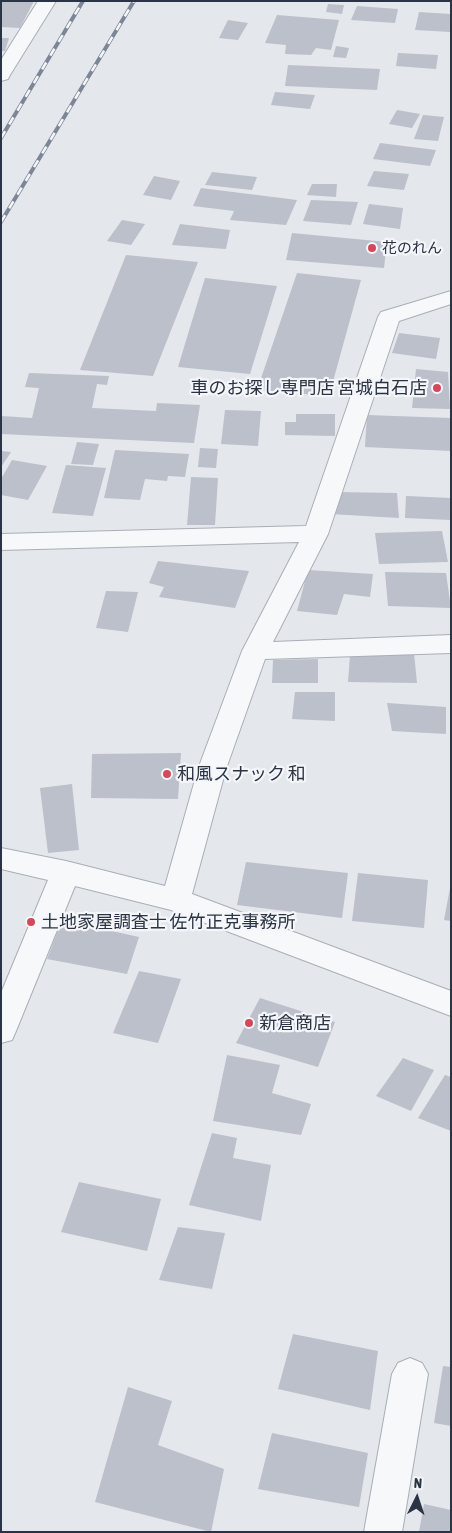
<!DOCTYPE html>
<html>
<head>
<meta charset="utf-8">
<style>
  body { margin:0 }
  #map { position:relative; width:452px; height:1533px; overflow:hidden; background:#e4e7ec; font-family:"Asap Condensed",sans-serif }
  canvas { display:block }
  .frame { position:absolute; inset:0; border:2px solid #2b3445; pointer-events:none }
  .north { position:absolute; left:392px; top:1473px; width:50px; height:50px; -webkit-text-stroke:4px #f4f6f9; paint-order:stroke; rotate:4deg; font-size:14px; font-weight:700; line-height:20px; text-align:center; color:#2b3445 }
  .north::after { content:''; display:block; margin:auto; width:18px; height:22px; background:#2b3445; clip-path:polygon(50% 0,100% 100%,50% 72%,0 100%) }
</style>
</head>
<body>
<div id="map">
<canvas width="452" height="1533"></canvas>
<div class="frame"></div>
<div class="north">N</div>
</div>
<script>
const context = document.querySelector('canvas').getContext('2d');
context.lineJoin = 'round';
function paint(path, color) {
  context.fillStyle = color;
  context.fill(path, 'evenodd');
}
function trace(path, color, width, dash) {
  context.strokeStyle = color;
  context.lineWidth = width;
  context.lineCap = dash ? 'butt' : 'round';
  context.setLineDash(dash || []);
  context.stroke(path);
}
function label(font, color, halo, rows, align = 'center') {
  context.font = font + ' "Asap Condensed","Noto Sans JP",sans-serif';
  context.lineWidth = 4.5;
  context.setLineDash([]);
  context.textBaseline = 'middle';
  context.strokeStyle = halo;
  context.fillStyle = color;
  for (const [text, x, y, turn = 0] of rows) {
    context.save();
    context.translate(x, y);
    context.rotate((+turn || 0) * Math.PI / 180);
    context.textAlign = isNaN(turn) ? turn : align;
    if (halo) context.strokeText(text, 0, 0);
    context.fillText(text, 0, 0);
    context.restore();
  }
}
paint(new Path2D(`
  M 1,1 L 34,1 L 20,28 L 1,27 Z
  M 328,4 L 344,5 L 342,14 L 326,12 Z
  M 357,6 L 398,9 L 395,23 L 351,20 Z
  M 419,12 L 451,14 L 451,32 L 415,30 Z
  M 277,15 L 339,20 L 331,50 L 316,48 L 311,55 L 285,54 L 286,45 L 265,43 Z
  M 228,20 L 248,23 L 238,40 L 219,38 Z
  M 1,38 L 9,38 L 5,51 L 1,51 Z
  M 336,46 L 349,48 L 346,58 L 333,57 Z
  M 398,53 L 438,55 L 436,69 L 396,66 Z
  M 288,65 L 380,69 L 377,90 L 285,86 Z
  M 275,92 L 315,95 L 310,109 L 271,105 Z
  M 397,110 L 420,114 L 412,128 L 389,124 Z
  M 423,115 L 444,117 L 438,141 L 414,139 Z
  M 380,143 L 436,150 L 430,166 L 373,159 Z
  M 374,171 L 409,174 L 404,190 L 367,186 Z
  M 212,172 L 257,177 L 252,190 L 205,185 Z
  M 154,176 L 180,181 L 171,200 L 143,195 Z
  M 312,184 L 337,184 L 336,197 L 307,195 Z
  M 201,188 L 297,200 L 286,225 L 230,220 L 234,211 L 193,206 Z
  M 311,200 L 358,202 L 351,225 L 303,221 Z
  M 369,204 L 403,208 L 400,229 L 363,224 Z
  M 122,220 L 145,224 L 131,245 L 107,241 Z
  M 180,224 L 230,230 L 226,249 L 172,245 Z
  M 292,233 L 387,242 L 384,268 L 286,260 Z
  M 126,255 L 198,262 L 153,376 L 80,370 Z
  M 297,273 L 361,280 L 329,396 L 257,390 Z
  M 205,278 L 277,286 L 250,374 L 178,367 Z
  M 399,333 L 440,338 L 436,359 L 392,353 Z
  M 416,369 L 448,372 L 450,409 L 412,408 Z
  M 29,373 L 109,376 L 107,385 L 97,384 L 92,408 L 156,411 L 157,403 L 200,405 L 194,443 L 1,434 L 2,416 L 32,418 L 39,388 L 25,387 Z
  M 225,410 L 261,411 L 258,446 L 221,444 Z
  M 296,414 L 335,414 L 335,436 L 285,435 L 285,422 L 296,422 Z
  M 367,415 L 451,418 L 451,451 L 365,447 Z
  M 77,442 L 99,444 L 93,465 L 71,464 Z
  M 200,448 L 218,449 L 216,468 L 198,467 Z
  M 115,450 L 189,454 L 185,477 L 168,476 L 167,481 L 145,479 L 140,500 L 104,498 Z
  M 1,451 L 11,452 L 1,467 Z
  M 12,460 L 47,466 L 28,500 L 1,495 L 1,479 Z
  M 66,465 L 106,468 L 93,516 L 52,513 Z
  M 191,477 L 218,478 L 215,525 L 187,525 Z
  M 335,492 L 397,493 L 399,518 L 330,514 Z
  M 406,496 L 451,498 L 451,520 L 405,518 Z
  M 442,531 L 448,562 L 379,564 L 375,533 Z
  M 158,561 L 249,571 L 235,608 L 159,597 L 164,587 L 149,583 Z
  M 308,570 L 373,574 L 370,597 L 344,594 L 337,615 L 297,611 Z
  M 385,572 L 446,573 L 451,608 L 388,606 Z
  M 106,591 L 138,592 L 128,632 L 96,628 Z
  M 414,653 L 417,683 L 348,682 L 350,655 Z
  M 318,659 L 318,683 L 272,683 L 273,660 Z
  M 295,692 L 335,692 L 335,721 L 292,719 Z
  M 387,703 L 446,707 L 446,734 L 392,731 Z
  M 181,753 L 178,799 L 91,798 L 92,754 Z
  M 72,784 L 79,850 L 48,853 L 40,788 Z
  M 246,862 L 348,873 L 342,918 L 237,905 Z
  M 358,873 L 428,880 L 424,928 L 352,921 Z
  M 450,888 L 451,888 L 451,921 L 444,920 Z
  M 62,920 L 139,937 L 127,974 L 47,959 Z
  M 139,971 L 181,979 L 158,1043 L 113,1033 Z
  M 260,998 L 335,1022 L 318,1067 L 236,1043 Z
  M 227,1055 L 280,1065 L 272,1093 L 311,1104 L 301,1135 L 213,1121 Z
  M 403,1058 L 434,1070 L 411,1111 L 376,1096 Z
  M 445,1075 L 451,1077 L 451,1131 L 418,1118 Z
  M 212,1133 L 237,1138 L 233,1158 L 271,1165 L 261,1221 L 189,1205 Z
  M 79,1182 L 161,1199 L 147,1251 L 61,1232 Z
  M 178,1227 L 225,1233 L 212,1289 L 159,1280 Z
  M 293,1334 L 378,1351 L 370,1410 L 278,1389 Z
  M 443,1366 L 451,1367 L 451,1426 L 434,1423 Z
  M 128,1387 L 172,1401 L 158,1445 L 224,1469 L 211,1532 L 95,1502 Z
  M 272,1433 L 368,1453 L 359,1507 L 258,1489 Z
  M 424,1504 L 451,1510 L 451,1532 L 419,1532 Z`), '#bbc0ca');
const minor = new Path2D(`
  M 38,1 L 56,1 L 10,75 L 8,79 L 1,81 L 1,60 Z
  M 451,291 L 451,304 L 399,321 L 328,534 L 273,642 L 451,635 L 451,653 L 265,659 L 226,769 L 192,894 L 451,991 L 451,1016 L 171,910 L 75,886 L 16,1031 L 12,1040 L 1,1043 L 1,993 L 48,880 L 1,869 L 1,848 L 66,861 L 165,886 L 198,769 L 242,651 L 299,542 L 1,550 L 1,534 L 306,526 L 378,317 L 381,312 Z
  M 410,1358 L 422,1363 L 428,1374 L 402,1532 L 364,1532 L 392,1374 L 398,1363 Z`);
trace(minor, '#a9aeb7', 2);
paint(minor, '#f7f8fa');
const rail = new Path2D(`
  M 1,138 L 83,1
  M 1,222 L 134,1`);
trace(rail, '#7d8696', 4);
trace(rail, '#f4f6f9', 2.5, [8]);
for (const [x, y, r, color] of [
  [372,248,5,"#d1495b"],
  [437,388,5,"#d1495b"],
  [167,774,5,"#d1495b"],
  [31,922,5,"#d1495b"],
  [249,1023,5,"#d1495b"]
]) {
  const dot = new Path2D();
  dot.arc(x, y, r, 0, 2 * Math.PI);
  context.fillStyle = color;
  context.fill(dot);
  trace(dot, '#f4f6f9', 2);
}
label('15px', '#2b3445', '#f4f6f9', [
  ["花のれん",382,248]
], 'left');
label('18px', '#2b3445', '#f4f6f9', [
  ["車のお探し専門店 宮城白石店",427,388,"right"],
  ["和風スナック 和",177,774],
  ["土地家屋調査士 佐竹正克事務所",41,922],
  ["新倉商店",259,1023]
], 'left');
</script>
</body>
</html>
